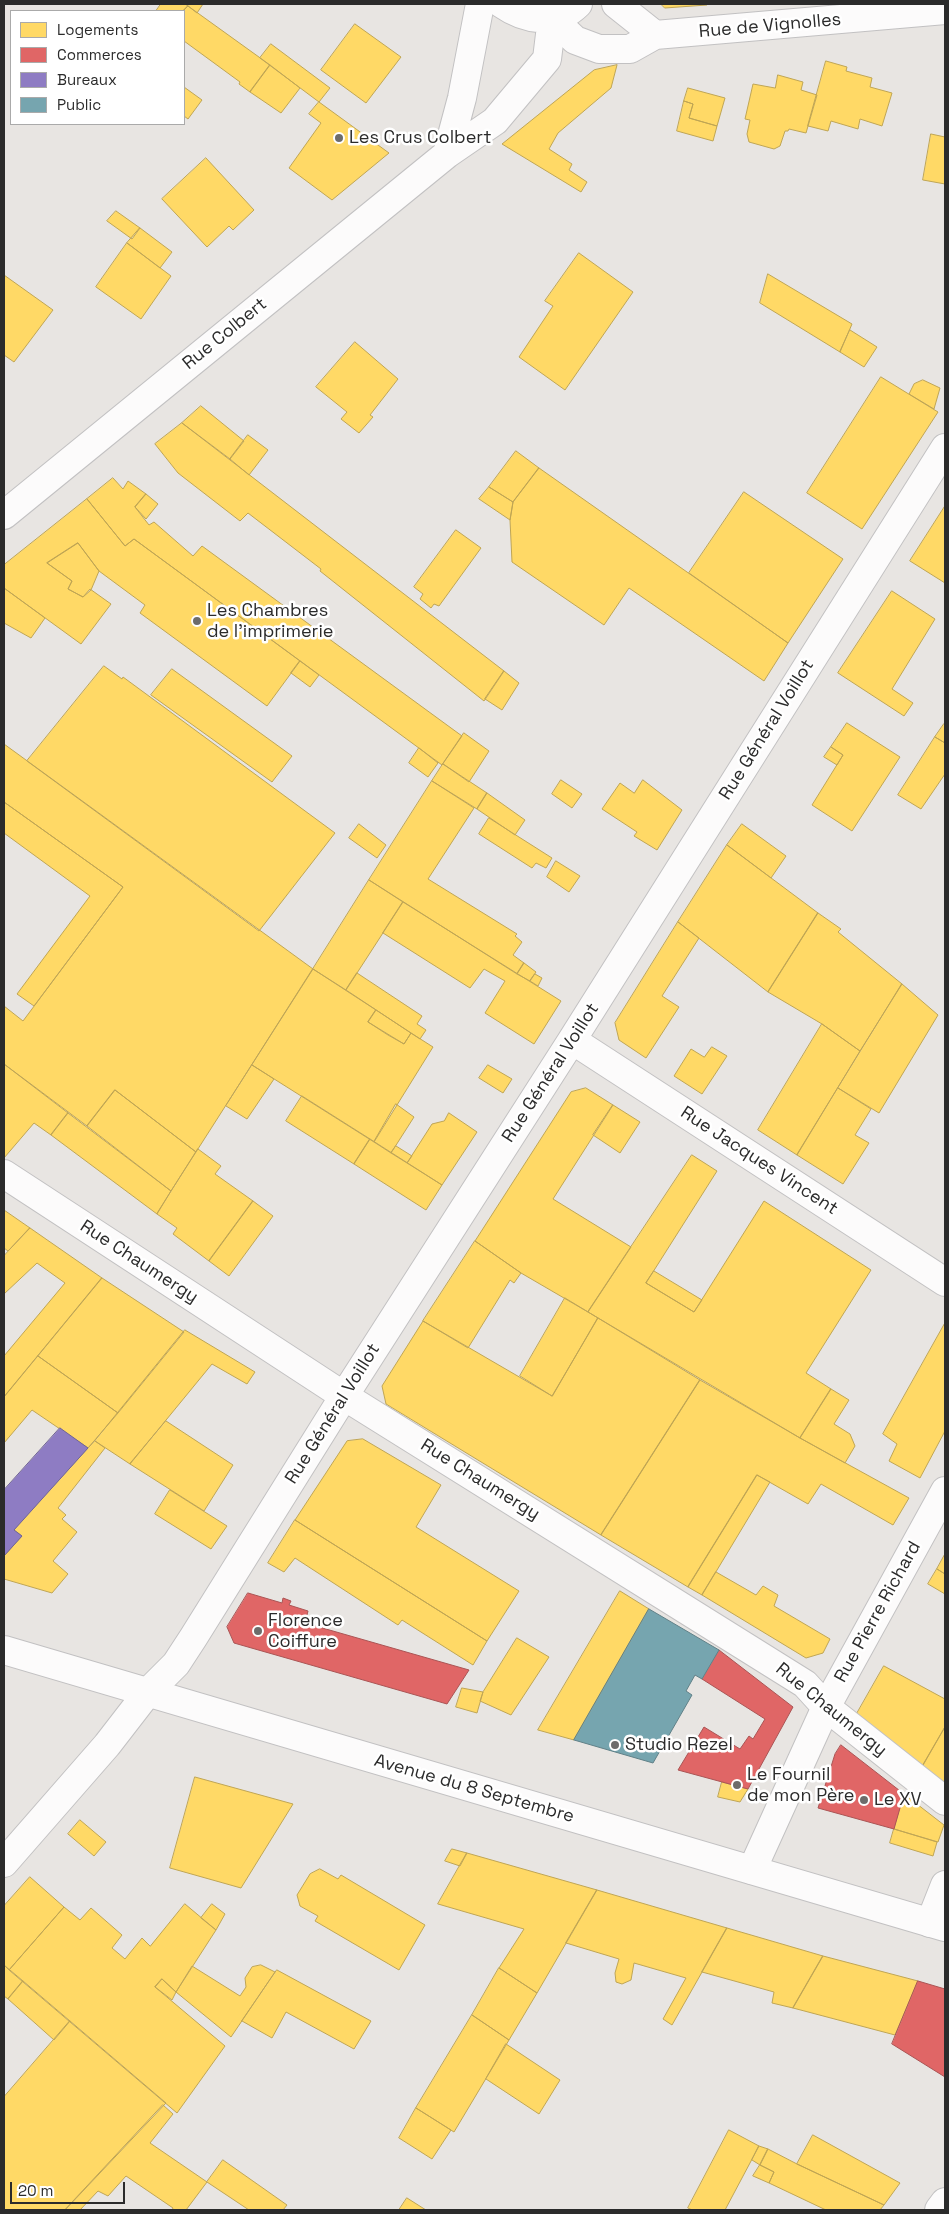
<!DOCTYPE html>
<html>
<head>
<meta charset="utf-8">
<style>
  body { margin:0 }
  #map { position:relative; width:949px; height:2214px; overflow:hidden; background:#e8e5e2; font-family:"Space Grotesk",sans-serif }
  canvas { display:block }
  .frame { position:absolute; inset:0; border:5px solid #2b2b2b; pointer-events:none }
  .legend { position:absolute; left:10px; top:10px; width:175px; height:115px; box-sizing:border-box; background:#fff; border:1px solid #aaa; margin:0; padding:6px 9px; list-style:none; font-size:15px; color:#2b2b2b }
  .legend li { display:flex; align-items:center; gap:10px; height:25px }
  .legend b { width:25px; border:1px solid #aaa }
  .scale { position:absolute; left:10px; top:2182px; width:115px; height:22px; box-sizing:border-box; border:2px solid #2b2b2b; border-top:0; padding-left:6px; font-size:15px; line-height:18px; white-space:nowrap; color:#2b2b2b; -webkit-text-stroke:4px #fff; paint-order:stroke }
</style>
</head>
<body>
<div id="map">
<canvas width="949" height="2214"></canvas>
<div class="frame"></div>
<ul class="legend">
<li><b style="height:14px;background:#ffd966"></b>Logements</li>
<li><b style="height:14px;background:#e06666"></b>Commerces</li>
<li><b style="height:14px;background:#8e7cc3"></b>Bureaux</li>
<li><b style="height:14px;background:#76a5af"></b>Public</li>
</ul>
<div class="scale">20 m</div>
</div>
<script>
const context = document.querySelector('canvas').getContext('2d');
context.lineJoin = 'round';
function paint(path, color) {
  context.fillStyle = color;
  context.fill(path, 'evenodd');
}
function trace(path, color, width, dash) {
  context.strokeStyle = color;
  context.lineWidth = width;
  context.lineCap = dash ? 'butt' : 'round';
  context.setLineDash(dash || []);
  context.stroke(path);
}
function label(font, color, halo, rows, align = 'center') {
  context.font = font + ' "Space Grotesk",sans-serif';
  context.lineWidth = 5;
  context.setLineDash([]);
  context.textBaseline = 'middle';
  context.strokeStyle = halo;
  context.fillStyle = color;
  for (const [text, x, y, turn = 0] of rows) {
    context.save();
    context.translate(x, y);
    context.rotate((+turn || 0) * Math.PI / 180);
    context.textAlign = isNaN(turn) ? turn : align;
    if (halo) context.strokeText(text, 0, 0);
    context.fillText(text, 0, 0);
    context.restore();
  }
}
const homes = new Path2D(`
  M 161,4 L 185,4 L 188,6 L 183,11 L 156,11 Z
  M 189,4 L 203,4 L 197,13 L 188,6 Z
  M 661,4 L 706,4 L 707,5 L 665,8 Z
  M 188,6 L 270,65 L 250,92 L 239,84 L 240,82 L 184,41 L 183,11 Z
  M 355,24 L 401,57 L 366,103 L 321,70 Z
  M 271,44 L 330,88 L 319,102 L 260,58 Z
  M 826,61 L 847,67 L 846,71 L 872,78 L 870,87 L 892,93 L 882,126 L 860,119 L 858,129 L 831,121 L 828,131 L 808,126 Z
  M 270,65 L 300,88 L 281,113 L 250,92 Z
  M 617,65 L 611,88 L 558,133 L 549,149 L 572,164 L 569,170 L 587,182 L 581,192 L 502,144 L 594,70 Z
  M 778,75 L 803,82 L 801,90 L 817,95 L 806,133 L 789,129 L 788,131 L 785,131 L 780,146 L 774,149 L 749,142 L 747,134 L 750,120 L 745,119 L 753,84 L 775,88 Z
  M 184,87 L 202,100 L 188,119 L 184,116 Z
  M 688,88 L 725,98 L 717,126 L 689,118 L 693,104 L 684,101 Z
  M 684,101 L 693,104 L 689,118 L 717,126 L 713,141 L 677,131 Z
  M 319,102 L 389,153 L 332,200 L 289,168 L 321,123 L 309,114 Z
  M 931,134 L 945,137 L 945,184 L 923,180 Z
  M 206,158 L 254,210 L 233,230 L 229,226 L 207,247 L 162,199 Z
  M 116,211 L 140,228 L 132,239 L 107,221 Z
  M 140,228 L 172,252 L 160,268 L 127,243 Z
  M 127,243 L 171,276 L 141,319 L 96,287 Z
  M 579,253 L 633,292 L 565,390 L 519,357 L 553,306 L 545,301 Z
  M 768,274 L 852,324 L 840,352 L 760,303 Z
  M 4,275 L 53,310 L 14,362 L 4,355 Z
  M 850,330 L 877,347 L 864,367 L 840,352 Z
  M 355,342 L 398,379 L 370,415 L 373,417 L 359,433 L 341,419 L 347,412 L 316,387 Z
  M 881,377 L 938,412 L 862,529 L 807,493 Z
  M 923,380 L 940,388 L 934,409 L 909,394 L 914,384 Z
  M 201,406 L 244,441 L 230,459 L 182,423 Z
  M 182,423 L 504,671 L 484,701 L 320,571 L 321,569 L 248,513 L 240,521 L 178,473 L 155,444 Z
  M 248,435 L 268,450 L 249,475 L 230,459 Z
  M 516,451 L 539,468 L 513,502 L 489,487 Z
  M 539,468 L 788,643 L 764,681 L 629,588 L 604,625 L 512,562 L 510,520 L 513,502 Z
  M 113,478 L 123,489 L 128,481 L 146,494 L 135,507 L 149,525 L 154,522 L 193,556 L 202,546 L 462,736 L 442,765 L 134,539 L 125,546 L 87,499 Z
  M 489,487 L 513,502 L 510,520 L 479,499 Z
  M 744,492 L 843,559 L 788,643 L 689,573 Z
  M 146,494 L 158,504 L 146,519 L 135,507 Z
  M 87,499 L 125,546 L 134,539 L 300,661 L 267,706 L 140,613 L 145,605 L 99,571 L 78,543 L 47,563 L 72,581 L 68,589 L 83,597 L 90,589 L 111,604 L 81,644 L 4,588 L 4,565 Z
  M 945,506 L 945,583 L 910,561 Z
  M 456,530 L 481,548 L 439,606 L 434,604 L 431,608 L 420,599 L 423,594 L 414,587 Z
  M 78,543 L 99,571 L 91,590 L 83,597 L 68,589 L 72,581 L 47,563 Z
  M 4,588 L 45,618 L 31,638 L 4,623 Z
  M 892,591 L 935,619 L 892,689 L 913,703 L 904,716 L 838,673 Z
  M 300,661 L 319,675 L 310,687 L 291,673 Z
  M 104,666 L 122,679 L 123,677 L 335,833 L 259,931 L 27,761 Z
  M 172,669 L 292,756 L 272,782 L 151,695 Z
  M 504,671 L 519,683 L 502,710 L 485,699 Z
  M 847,723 L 900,757 L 852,831 L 812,805 L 843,755 L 831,747 Z
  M 944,724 L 945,725 L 945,743 L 935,737 Z
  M 464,733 L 489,751 L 469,782 L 443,764 Z
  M 935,737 L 945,743 L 945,774 L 921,809 L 898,795 Z
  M 4,744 L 313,969 L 196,1152 L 115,1090 L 87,1126 L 4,1064 L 4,1006 L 23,1021 L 123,887 L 4,802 Z
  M 831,747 L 843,755 L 837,765 L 824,757 Z
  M 419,748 L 438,763 L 428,777 L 409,763 Z
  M 443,764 L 487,793 L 477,809 L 432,781 Z
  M 561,780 L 582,794 L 572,808 L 552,794 Z
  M 643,780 L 682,810 L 657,850 L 634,836 L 637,832 L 602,809 L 620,783 L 634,793 Z
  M 432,781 L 474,808 L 428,879 L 517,934 L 515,936 L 522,942 L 513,955 L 524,963 L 517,974 L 369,880 Z
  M 487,793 L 525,820 L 515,835 L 477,809 Z
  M 4,802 L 123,887 L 34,1006 L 17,994 L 90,896 L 4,833 Z
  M 489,818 L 552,858 L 546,868 L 536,863 L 532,868 L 479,834 Z
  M 359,824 L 386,845 L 377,858 L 349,838 Z
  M 742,824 L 786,856 L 771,878 L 727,845 Z
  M 727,845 L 818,913 L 768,992 L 678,922 Z
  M 556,861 L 580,876 L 569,892 L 547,877 Z
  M 369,880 L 403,902 L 346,990 L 313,969 Z
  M 403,902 L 561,1001 L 534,1044 L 485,1013 L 505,981 L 484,969 L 470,988 L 383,933 Z
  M 818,913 L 841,929 L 838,932 L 902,984 L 860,1051 L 822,1024 L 768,992 Z
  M 678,922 L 699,938 L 662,996 L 679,1007 L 646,1058 L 619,1040 L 615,1023 Z
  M 524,963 L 536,972 L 530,981 L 517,974 Z
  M 313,969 L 376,1010 L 368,1022 L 388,1035 L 404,1044 L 411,1033 L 433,1047 L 374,1142 L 252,1065 Z
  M 357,973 L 422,1016 L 417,1024 L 426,1030 L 420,1039 L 346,990 Z
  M 535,974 L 542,978 L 538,986 L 530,981 Z
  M 902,984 L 938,1015 L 879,1113 L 838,1088 Z
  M 376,1010 L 411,1033 L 404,1044 L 368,1022 Z
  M 822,1024 L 860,1051 L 797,1155 L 758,1130 Z
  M 712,1047 L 727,1056 L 702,1094 L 674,1076 L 691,1049 L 704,1057 Z
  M 4,1064 L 68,1113 L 51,1135 L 34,1123 L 4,1158 Z
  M 252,1065 L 274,1079 L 247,1119 L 226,1106 Z
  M 488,1065 L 512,1079 L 503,1093 L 479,1078 Z
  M 586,1088 L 613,1105 L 553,1199 L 631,1247 L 588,1312 L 521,1273 L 475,1241 L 571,1092 Z
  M 838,1088 L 871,1109 L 855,1135 L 869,1143 L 843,1184 L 797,1155 Z
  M 115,1090 L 196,1152 L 171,1191 L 87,1126 Z
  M 302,1096 L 370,1139 L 354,1164 L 286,1121 Z
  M 396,1104 L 414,1117 L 391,1153 L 374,1142 Z
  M 613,1105 L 640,1122 L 620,1153 L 593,1135 Z
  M 68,1113 L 171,1191 L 157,1214 L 51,1135 Z
  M 449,1113 L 477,1132 L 442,1185 L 407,1163 L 432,1124 L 444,1121 Z
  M 370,1139 L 442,1185 L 426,1210 L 354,1164 Z
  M 396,1146 L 412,1156 L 407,1163 L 391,1153 Z
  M 198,1149 L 221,1166 L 215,1174 L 253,1201 L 209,1261 L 173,1234 L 177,1228 L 157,1214 Z
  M 692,1155 L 717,1171 L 646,1283 L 694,1312 L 764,1201 L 871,1270 L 806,1373 L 831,1389 L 800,1438 L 588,1312 Z
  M 253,1201 L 273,1216 L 229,1276 L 209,1261 Z
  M 4,1210 L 30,1228 L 8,1251 L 4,1248 Z
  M 30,1228 L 102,1278 L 4,1397 L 4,1356 L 65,1283 L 37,1263 L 4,1294 L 4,1256 Z
  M 475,1241 L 521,1273 L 514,1283 L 510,1280 L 468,1348 L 423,1321 Z
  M 654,1271 L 702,1300 L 694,1312 L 646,1283 Z
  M 102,1278 L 184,1332 L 118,1413 L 38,1356 Z
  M 565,1298 L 598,1318 L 552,1396 L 520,1376 Z
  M 598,1318 L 700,1380 L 601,1535 L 386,1404 L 382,1386 L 423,1321 L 552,1396 Z
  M 945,1323 L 945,1431 L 920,1478 L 889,1461 L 897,1444 L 883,1434 Z
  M 185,1330 L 255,1372 L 247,1384 L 212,1364 L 130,1464 L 95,1441 Z
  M 38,1356 L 118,1413 L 88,1448 L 32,1410 L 4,1443 L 4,1397 Z
  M 700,1380 L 800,1438 L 909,1498 L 893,1525 L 821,1484 L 808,1504 L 757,1475 L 688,1587 L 601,1535 Z
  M 831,1389 L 849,1400 L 834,1424 L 850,1434 L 855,1446 L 845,1463 L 800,1438 Z
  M 166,1421 L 233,1465 L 204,1511 L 130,1464 Z
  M 363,1439 L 441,1485 L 416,1527 L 519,1591 L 487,1641 L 295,1520 L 347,1441 Z
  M 95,1441 L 105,1448 L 58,1508 L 66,1515 L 62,1519 L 77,1532 L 53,1561 L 68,1574 L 52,1593 L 4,1579 L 4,1556 L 22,1536 L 14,1530 Z
  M 757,1475 L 770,1482 L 702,1595 L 688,1587 Z
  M 170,1490 L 227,1526 L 211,1549 L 155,1514 Z
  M 295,1520 L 487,1641 L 473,1665 L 402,1620 L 398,1625 L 295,1558 L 284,1572 L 268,1563 Z
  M 945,1554 L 945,1574 L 937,1569 Z
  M 937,1569 L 945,1574 L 945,1594 L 928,1584 Z
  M 716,1572 L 756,1595 L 763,1586 L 778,1595 L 774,1606 L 830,1639 L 823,1653 L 806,1658 L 702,1595 Z
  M 620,1591 L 649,1609 L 574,1740 L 538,1730 Z
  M 517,1638 L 549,1657 L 511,1715 L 480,1701 L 483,1692 Z
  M 884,1666 L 945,1699 L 945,1727 L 922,1767 L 855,1717 Z
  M 462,1688 L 483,1692 L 477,1713 L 456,1707 Z
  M 945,1727 L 945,1784 L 922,1767 Z
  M 195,1777 L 293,1804 L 241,1888 L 170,1868 Z
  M 722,1782 L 748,1789 L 740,1802 L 718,1797 Z
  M 904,1794 L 944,1825 L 938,1842 L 894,1829 Z
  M 80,1820 L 106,1842 L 94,1856 L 68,1834 Z
  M 894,1829 L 937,1842 L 933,1856 L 890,1843 Z
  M 452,1849 L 467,1853 L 460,1866 L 445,1861 Z
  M 467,1853 L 597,1890 L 537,1993 L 499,1968 L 524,1929 L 438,1904 Z
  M 320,1869 L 338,1879 L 341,1875 L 425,1925 L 399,1970 L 315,1921 L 318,1916 L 300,1906 L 297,1895 L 310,1874 Z
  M 30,1877 L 64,1907 L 9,1970 L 4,1965 L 4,1906 Z
  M 597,1890 L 727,1928 L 672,2025 L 663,2019 L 686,1978 L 634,1963 L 631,1980 L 622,1984 L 616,1982 L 615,1973 L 619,1959 L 566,1943 Z
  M 185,1904 L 216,1930 L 176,1992 L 162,1979 L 155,1987 L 225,2046 L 177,2113 L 9,1970 L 64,1907 L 80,1920 L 91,1908 L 122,1935 L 112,1948 L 125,1959 L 142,1938 L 150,1946 Z
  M 212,1904 L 225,1914 L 216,1930 L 201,1918 Z
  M 727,1928 L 823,1956 L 793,2008 L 772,2003 L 774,1992 L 702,1972 Z
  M 823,1956 L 918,1981 L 895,2035 L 793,2008 Z
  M 4,1965 L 23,1981 L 8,1999 L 4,1996 Z
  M 261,1965 L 275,1972 L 231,2037 L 176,1992 L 192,1966 L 240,1996 L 246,1987 L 245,1978 L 252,1967 Z
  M 499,1968 L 537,1993 L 509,2040 L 472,2015 Z
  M 277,1970 L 371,2021 L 354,2049 L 286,2012 L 272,2038 L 242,2021 Z
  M 162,1979 L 176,1992 L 172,2000 L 155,1987 Z
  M 23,1981 L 70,2021 L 54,2040 L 8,1999 Z
  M 472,2015 L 509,2040 L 454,2132 L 416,2108 Z
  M 70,2021 L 166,2103 L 65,2210 L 4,2210 L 4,2097 Z
  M 506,2044 L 560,2080 L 539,2114 L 486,2079 Z
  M 163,2105 L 173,2114 L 150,2143 L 207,2182 L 186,2210 L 172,2210 L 173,2208 L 126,2176 L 108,2196 L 98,2191 L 80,2210 L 65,2210 Z
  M 416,2108 L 451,2130 L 432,2159 L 399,2138 Z
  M 729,2130 L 759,2146 L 725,2210 L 692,2210 L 688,2208 Z
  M 813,2135 L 900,2183 L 884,2205 L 797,2164 Z
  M 759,2146 L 768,2149 L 760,2165 L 752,2160 Z
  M 768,2149 L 797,2164 L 884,2205 L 880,2210 L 826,2210 L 769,2183 L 774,2172 L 760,2165 Z
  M 223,2160 L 287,2205 L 283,2210 L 249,2210 L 207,2182 Z
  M 760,2165 L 774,2172 L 769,2183 L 753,2176 Z
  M 407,2198 L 426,2210 L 399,2210 Z`);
paint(homes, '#ffd966');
trace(homes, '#bfa554', 1);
const shops = new Path2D(`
  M 248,1593 L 282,1603 L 283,1598 L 291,1601 L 289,1605 L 308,1611 L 305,1623 L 469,1670 L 447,1704 L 234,1643 L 227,1627 Z
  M 719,1650 L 793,1707 L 748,1789 L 678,1770 L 704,1727 L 740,1749 L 749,1736 L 753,1739 L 765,1719 L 702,1679 Z
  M 841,1745 L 904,1794 L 894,1829 L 818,1808 L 835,1754 Z
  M 918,1981 L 945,1989 L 945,2077 L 892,2044 Z`);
paint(shops, '#e06666');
trace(shops, '#aa5454', 1);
const offices = new Path2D(`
  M 60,1428 L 88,1448 L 14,1530 L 22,1536 L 4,1556 L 4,1490 Z`);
paint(offices, '#8e7cc3');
trace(offices, '#706495', 1);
const public = new Path2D(`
  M 649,1609 L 719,1650 L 702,1679 L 695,1675 L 686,1691 L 692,1695 L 653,1763 L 574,1740 Z`);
paint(public, '#76a5af');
trace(public, '#608087', 1);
const street = new Path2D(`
  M 552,18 L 575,40 L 599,49 L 630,49 L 655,35 L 616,4
  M 655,35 L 945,10
  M 572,1040 L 945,1282
  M 4,1174 L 344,1396 L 805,1684 L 826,1707 L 945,1801
  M 4,1863 L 107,1745 L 148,1692 L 176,1664 L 193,1638 L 344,1396 L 572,1040 L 945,448
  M 752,1870 L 826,1707 L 945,1491
  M 930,1923 L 945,1885`);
const secondary = new Path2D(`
  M 502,4 C 525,20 556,26 578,4
  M 447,154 L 462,98 L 480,4
  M 4,515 L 447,154 L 495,121 L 547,59 L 552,18
  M 4,1650 L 945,1927
  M 939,2210 L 945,2202`);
trace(street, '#c2c1c2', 30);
trace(secondary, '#c2c1c2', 30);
trace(street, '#fcfbfb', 28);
trace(secondary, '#fcfbfb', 28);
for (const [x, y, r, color] of [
  [339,138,5,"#6d6c6b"],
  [197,621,5,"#6d6c6b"],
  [258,1631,5,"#6d6c6b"],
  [615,1745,5,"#6d6c6b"],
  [737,1785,5,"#6d6c6b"],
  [864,1800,5,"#6d6c6b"]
]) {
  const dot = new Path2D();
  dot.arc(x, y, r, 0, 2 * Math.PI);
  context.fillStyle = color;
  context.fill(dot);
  trace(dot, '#fff', 2);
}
label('18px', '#2b2b2b', '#fff', [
  ["Rue de Vignolles",770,26,-5],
  ["Rue Colbert",225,334,-39],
  ["Rue Général Voillot",767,730,-58],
  ["Rue Général Voillot",551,1073,-57],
  ["Rue Jacques Vincent",759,1161,33],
  ["Rue Chaumergy",139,1262,33],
  ["Rue Général Voillot",333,1414,-58],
  ["Rue Chaumergy",480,1480,32],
  ["Rue Pierre Richard",878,1612,-61],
  ["Rue Chaumergy",831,1710,39],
  ["Avenue du 8 Septembre",474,1789,16]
]);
label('18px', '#2b2b2b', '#fff', [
  ["Les Crus Colbert",349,138],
  ["Les Chambres",207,611],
  ["de l'imprimerie",207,632],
  ["Florence",268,1621],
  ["Coiffure",268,1642],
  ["Studio Rezel",625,1745],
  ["Le Fournil",747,1775],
  ["de mon Père",747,1796],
  ["Le XV",874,1800]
], 'left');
</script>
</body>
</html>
